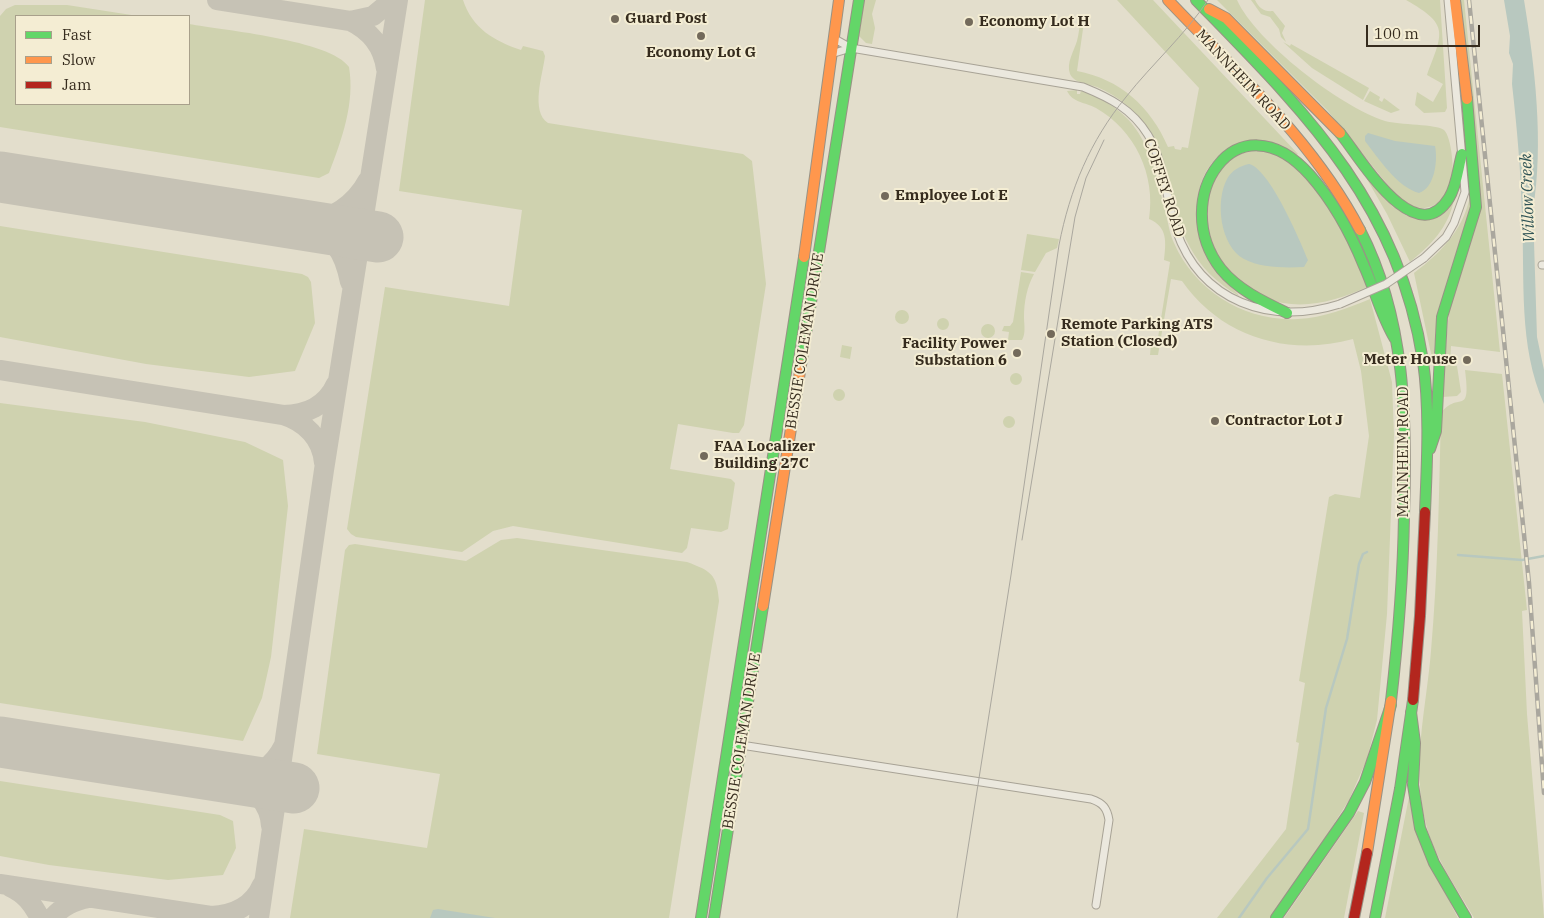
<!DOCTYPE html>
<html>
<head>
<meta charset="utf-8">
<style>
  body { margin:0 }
  #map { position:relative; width:1544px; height:918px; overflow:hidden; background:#e3decc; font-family:"IBM Plex Serif",serif }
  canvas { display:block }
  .legend { position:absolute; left:15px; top:15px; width:175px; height:90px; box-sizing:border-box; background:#f4edd3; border:1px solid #a8a08b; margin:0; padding:6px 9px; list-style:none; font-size:15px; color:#362c1e }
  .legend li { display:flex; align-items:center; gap:10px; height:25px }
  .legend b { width:25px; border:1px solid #a8a08b }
  .scale { position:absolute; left:1366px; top:25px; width:114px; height:22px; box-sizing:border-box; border:2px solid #362c1e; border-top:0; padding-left:6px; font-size:15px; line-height:18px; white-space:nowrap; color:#362c1e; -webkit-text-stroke:4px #f4edd3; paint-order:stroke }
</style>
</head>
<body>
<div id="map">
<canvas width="1544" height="918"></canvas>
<ul class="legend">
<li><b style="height:6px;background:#63d668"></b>Fast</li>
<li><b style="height:6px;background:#ff974d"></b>Slow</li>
<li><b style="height:6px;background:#b3261e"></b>Jam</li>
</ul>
<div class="scale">100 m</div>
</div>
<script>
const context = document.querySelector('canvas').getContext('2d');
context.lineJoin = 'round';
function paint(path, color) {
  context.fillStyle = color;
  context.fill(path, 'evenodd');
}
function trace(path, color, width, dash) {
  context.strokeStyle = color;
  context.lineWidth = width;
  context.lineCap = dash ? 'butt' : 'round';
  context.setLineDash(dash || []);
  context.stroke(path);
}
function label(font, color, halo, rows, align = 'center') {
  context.font = font + ' "IBM Plex Serif",serif';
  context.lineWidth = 4;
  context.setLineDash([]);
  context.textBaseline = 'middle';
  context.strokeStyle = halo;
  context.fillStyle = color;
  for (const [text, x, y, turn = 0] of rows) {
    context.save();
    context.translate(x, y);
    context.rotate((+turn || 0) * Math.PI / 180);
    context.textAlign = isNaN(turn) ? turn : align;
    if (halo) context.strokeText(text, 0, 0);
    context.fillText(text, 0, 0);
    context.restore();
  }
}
paint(new Path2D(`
  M 425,0 L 463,0 C 472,28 494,41 521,50 L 523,46 L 543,51 L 545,56 C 543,74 530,111 548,123 L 743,154 L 752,161 L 766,284 L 744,425 L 739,433 L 733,433 L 678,424 L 670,469 L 731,479 L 735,483 L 728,529 L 721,532 L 691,528 L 687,548 L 682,553 L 513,526 L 493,531 L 462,552 L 356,537 L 351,534 L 347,529 L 385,287 L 509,306 L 522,210 L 399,191 Z
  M 864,0 L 876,0 L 872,14 L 875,28 L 872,44 L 866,43 L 859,36 Z
  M 1117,0 L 1153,0 L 1298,154 L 1296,156 C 1243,116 1186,164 1199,225 C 1203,244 1209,262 1221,277 C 1227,284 1236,290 1239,296 C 1191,268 1180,232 1167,180 C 1163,165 1159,147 1151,134 C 1139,113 1119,96 1097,87 C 1089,84 1074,83 1070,74 C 1066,63 1074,51 1077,41 C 1079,33 1080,23 1081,15 L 1085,15 L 1077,71 C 1120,79 1151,107 1168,147 L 1174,146 L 1175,149 L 1181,150 L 1182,147 L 1188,148 L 1199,88 Z
  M 1217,0 L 1237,0 C 1256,42 1341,107 1385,121 C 1399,125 1437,124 1444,130 C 1452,137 1455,176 1451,185 C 1449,190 1444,197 1440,201 C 1428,212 1411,209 1399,199 L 1328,111 Z
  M 1251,0 L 1255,0 C 1259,8 1264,12 1273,11 L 1285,26 L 1282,33 L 1286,42 L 1281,37 L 1279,29 L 1270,17 L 1261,14 Z
  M 1406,0 L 1440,0 L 1447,108 L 1445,112 L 1424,113 L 1415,105 L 1417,92 L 1433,102 L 1443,84 L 1427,75 C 1443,32 1450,25 1406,0 Z
  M 1457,0 L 1464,0 L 1500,352 L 1451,346 L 1450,365 L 1457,366 L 1461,392 L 1457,396 L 1442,397 L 1449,309 L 1480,211 Z
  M 15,5 L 67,5 L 138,16 L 16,16 L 16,104 L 189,104 L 189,24 C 222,30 331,40 349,67 C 355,103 342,139 329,173 L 319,178 L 0,127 L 0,16 L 6,9 Z
  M 1283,42 L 1290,46 L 1291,44 L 1369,88 L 1363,100 L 1312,68 Z
  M 1077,90 L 1077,94 L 1080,94 L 1081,91 C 1143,112 1151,153 1165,210 C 1168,221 1169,232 1174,243 C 1195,291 1245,322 1298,319 C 1323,318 1348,308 1370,299 L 1392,382 L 1394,435 L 1387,614 L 1377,720 L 1367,759 L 1349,800 L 1327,835 L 1270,918 L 1217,918 L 1286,829 L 1299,743 L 1296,742 L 1305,683 L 1299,681 L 1329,497 L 1335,494 L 1360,498 L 1369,436 L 1361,371 L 1353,339 C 1288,357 1221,337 1182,281 L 1171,279 L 1158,355 L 1150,355 L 1151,344 L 1157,344 L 1170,262 L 1164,260 C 1166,242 1168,227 1149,219 C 1156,175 1135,130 1096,108 C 1085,102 1073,103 1067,91 Z
  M 1370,91 L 1380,97 L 1379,100 L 1382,102 L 1384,98 L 1400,110 L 1391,113 L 1364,101 Z
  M 1257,150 C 1312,155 1350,241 1367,287 C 1341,299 1312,308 1283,303 C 1260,299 1238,283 1224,264 C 1195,226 1202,156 1257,150 Z
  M 1366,172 L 1392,206 L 1407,216 L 1448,207 L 1454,200 C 1448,228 1431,245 1410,262 L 1387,214 L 1364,174 Z
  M 1471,190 L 1474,190 L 1470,219 L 1437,318 L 1433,363 L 1414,273 C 1443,251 1466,227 1471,190 Z
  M 0,226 L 302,274 L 308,277 L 311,282 L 315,323 L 295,371 L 249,377 L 146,364 L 0,337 Z
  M 1027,234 L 1059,239 L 1057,248 L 1046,253 L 1035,272 L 1021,270 Z
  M 1021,272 L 1034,274 C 1027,287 1024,302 1024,317 C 1024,324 1026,333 1022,340 L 1008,340 L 1009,332 L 1002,331 L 1004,326 L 1010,326 L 1013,322 Z
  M895 317a7 7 0 1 1 14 0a7 7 0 1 1-14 0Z
  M937 324a6 6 0 1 1 12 0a6 6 0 1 1-12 0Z
  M981 331a7 7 0 1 1 14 0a7 7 0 1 1-14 0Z
  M 842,345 L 852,347 L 850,359 L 840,357 Z
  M 1465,370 L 1502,374 L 1527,610 L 1522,611 L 1527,714 L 1544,918 L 1474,918 C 1457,888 1434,857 1426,824 C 1411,764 1426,711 1431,651 C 1438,572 1439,493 1441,413 C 1459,390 1471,418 1465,370 Z
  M1010 379a6 6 0 1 1 12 0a6 6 0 1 1-12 0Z
  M833 395a6 6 0 1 1 12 0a6 6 0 1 1-12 0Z
  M 0,403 L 145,422 L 245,442 L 283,460 L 288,506 L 271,657 L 262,698 L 243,741 L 0,703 Z
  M1003 422a6 6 0 1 1 12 0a6 6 0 1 1-12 0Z
  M 517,538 L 687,562 C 711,571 717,574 719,601 L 669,918 L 290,918 L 304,829 L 427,848 L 440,774 L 317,754 L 345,550 L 349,545 L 355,544 L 466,561 L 501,540 Z
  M 0,781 L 220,815 L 233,821 L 236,848 L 223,875 L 168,880 L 49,865 L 0,856 Z
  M 1409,797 C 1417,841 1438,878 1458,918 L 1385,918 Z
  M 1358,811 L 1364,813 L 1344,918 L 1284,918 Z`), '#cfd2af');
paint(new Path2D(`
  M 1504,0 L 1524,0 C 1535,67 1544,143 1533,210 L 1537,337 L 1544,370 L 1544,404 C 1518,346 1525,279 1522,217 C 1521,172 1517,128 1512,84 L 1513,64 L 1509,53 L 1510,36 Z
  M 1368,133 L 1395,141 L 1435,146 C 1438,160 1435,188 1419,193 C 1397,187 1379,159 1365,141 L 1365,136 Z
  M 1249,164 C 1269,168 1300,240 1308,260 L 1304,267 C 1285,268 1261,268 1244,259 C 1220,246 1215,201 1227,179 C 1232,170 1240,166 1249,164 Z
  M 438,909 L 495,918 L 430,918 L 433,910 Z`), '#b8c8bf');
trace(new Path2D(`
  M 1458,555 L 1522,560 L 1544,556
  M 1239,918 L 1267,878 L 1308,829 L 1326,708 L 1347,639 L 1359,564 L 1363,554 L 1367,552`), '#b8c8bf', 2.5);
trace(new Path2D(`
  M 217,0 L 350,21 L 373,16 L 392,0
  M 350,21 C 369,30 383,46 386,69
  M 350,282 C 343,248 335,241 306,225 C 333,217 354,206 368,180
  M 0,370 L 283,415
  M 324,463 C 322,438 305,422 283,415 C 306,415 326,406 336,384
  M 235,778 C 254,790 270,803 271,826
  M 235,778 C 259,775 273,767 284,745
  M 0,884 L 211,916 C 233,915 253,906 262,885
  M 10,887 C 25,894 32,903 40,918
  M 52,918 C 63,906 73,901 89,898
  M 259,918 L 324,470 L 398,0`), '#c6c2b5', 20);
trace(new Path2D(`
  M 0,177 L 378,237
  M 0,742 L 294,788`), '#c6c2b5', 51);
const street = new Path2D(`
  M 833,38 L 851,48 L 1083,87 C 1110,98 1132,109 1148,135 C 1165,163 1166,200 1176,230 C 1201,302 1270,326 1340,304
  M 831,54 L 851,48
  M 1424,258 L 1446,237 L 1454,223 L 1465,192 L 1448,0
  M 1542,265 L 1544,265
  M 728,743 L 1091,799 C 1103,803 1107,808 1109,820 L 1096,905`);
const fast = new Path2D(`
  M 1196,0 C 1303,110 1398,201 1423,361 C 1430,411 1427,462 1425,512
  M 1340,133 C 1359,156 1415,253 1449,198 C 1457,185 1458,168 1462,154
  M 1360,230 C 1406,319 1407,418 1404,516 C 1403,578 1398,640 1391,701
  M 1287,313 C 1264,302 1238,290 1221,269 C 1167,200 1237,93 1310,175 C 1333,201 1351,234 1364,266 C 1375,290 1381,316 1395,339
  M 801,365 L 859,0
  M 1430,449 L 1436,431 L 1442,317 L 1476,207 L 1467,99
  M 1411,712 L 1415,743 L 1413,785 L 1420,828 L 1434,863 L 1466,918
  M 701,918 L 804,257
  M 714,918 L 763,606
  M 1276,918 L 1349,813 L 1365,782 L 1391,705
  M 1375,918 L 1400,789 L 1413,700`);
const slow = new Path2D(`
  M 1168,0 C 1237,73 1313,140 1360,230
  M 1455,0 L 1467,99
  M 1209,9 L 1226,18 L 1340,133
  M 804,257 L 839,0
  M 763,606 L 801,365
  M 1367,853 L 1391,701`);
const jam = new Path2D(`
  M 1413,700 L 1420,616 L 1425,512
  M 1354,918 L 1367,853`);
trace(street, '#a8a396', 9);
trace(fast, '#989285', 12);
trace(slow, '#989285', 12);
trace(jam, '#989285', 12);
trace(street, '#ebe8de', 7);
trace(fast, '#63d668', 10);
trace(slow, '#ff974d', 10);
trace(jam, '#b3261e', 10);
trace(new Path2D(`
  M 1022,540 L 1075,217 L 1086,178 L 1104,140
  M 957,918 L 1011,575 L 1059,245 C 1070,189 1090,141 1126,97 C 1152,64 1185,35 1208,0`), '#aaa79e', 1);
const rail = new Path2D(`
  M 1469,0 L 1529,583 L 1544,793`);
trace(rail, '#aaa79e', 4.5);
trace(rail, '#f4edd3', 2.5, [8]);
const streetBridge = new Path2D(`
  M 1340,304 L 1386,284 L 1424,258`);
trace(streetBridge, '#a8a396', 9, []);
trace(streetBridge, '#ebe8de', 7);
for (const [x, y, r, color] of [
  [615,19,5,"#736a5b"],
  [969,22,5,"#736a5b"],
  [701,36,5,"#736a5b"],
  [885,196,5,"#736a5b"],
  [1051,334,5,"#736a5b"],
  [1017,353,5,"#736a5b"],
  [1467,360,5,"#736a5b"],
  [1215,421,5,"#736a5b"],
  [704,456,5,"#736a5b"]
]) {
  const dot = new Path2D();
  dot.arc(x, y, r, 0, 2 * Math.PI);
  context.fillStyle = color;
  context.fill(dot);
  trace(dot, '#f4edd3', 2);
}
label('bold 15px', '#362c1e', '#f4edd3', [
  ["Guard Post",625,19],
  ["Economy Lot H",979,22],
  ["Economy Lot G",701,53,"center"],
  ["Employee Lot E",895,196],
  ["Remote Parking ATS",1061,325],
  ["Station (Closed)",1061,342],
  ["Facility Power",1007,344,"right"],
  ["Substation 6",1007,361,"right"],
  ["Meter House",1457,360,"right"],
  ["Contractor Lot J",1225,421],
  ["FAA Localizer",714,447],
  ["Building 27C",714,464]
], 'left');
label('15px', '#362c1e', '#f4edd3', [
  ["MANNHEIM ROAD",1243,80,47],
  ["COFFEY ROAD",1164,188,72],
  ["BESSIE COLEMAN DRIVE",805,341,-81],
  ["MANNHEIM ROAD",1404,452,-90],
  ["BESSIE COLEMAN DRIVE",742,741,-81]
]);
label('italic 16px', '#2e5355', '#f4edd3', [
  ["Willow Creek",1528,198,-92]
]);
</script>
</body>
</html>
